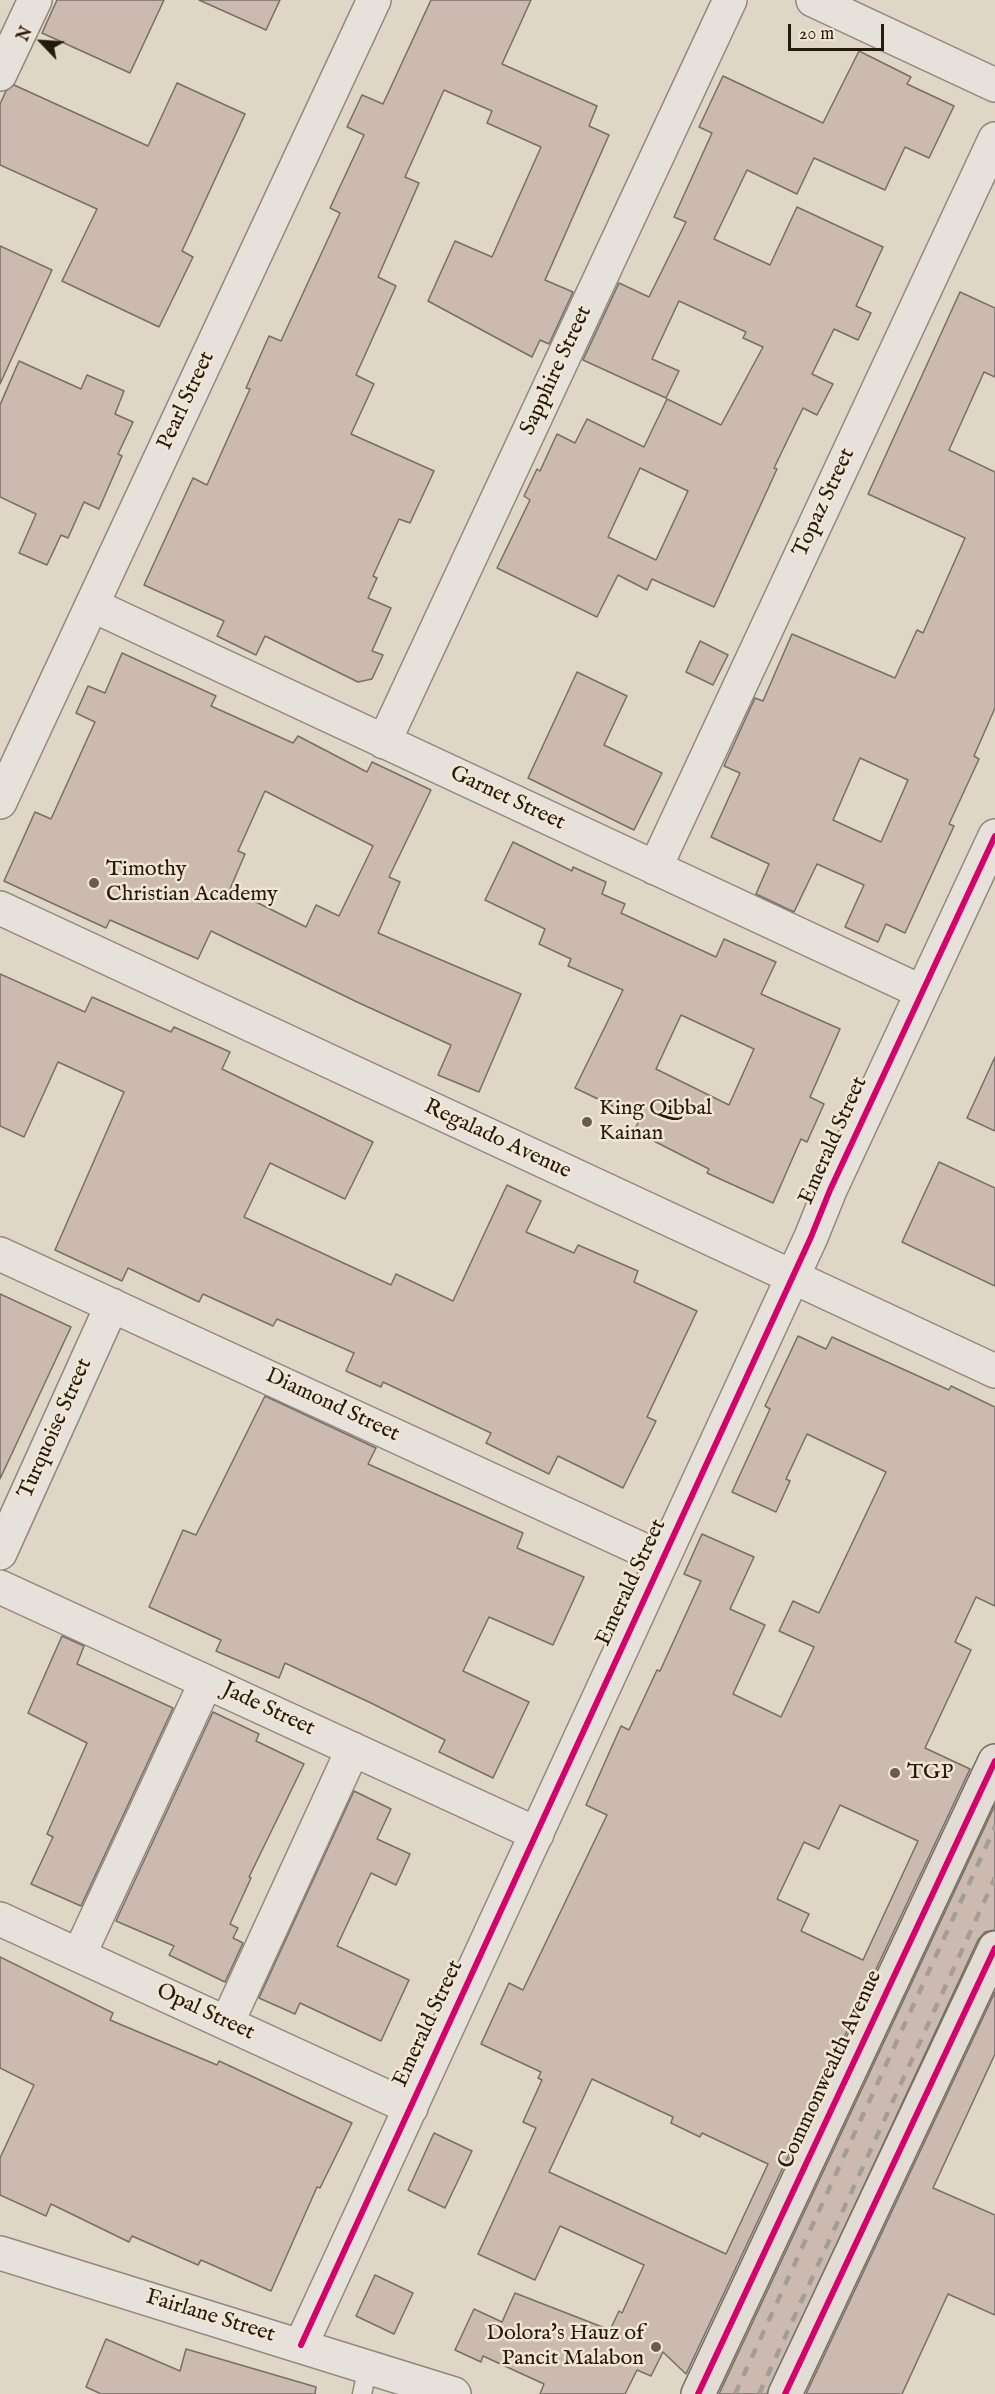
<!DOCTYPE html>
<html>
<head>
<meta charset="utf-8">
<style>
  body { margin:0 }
  #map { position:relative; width:995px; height:2394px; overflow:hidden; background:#e0d6c6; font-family:"IM FELL English",serif }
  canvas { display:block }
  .north { position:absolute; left:12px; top:12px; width:60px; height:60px; -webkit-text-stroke:4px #f1e6d3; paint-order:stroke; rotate:295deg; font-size:16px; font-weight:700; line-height:24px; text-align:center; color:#261a0f }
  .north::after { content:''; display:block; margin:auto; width:21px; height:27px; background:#261a0f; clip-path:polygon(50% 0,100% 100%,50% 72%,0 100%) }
  .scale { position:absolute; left:788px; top:24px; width:96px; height:27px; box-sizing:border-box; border:3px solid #261a0f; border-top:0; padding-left:8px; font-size:18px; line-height:21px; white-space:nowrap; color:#261a0f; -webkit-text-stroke:4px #f1e6d3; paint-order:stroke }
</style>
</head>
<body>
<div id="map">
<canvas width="995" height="2394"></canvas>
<div class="north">N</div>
<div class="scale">20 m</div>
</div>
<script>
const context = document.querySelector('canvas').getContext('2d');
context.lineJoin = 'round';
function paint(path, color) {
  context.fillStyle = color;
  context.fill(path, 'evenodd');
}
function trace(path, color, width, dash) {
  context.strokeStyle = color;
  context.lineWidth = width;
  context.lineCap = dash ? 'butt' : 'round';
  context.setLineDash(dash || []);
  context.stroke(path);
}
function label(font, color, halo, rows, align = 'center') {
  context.font = font + ' "IM FELL English",serif';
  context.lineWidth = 5;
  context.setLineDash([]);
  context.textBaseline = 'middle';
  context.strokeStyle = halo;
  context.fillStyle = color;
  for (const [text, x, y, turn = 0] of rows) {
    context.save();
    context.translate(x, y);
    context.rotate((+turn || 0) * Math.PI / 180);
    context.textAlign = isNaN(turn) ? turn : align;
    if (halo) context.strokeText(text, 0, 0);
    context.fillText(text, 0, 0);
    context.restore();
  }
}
const building = new Path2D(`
  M 57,0 L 164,0 L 130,73 L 42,33 Z
  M 199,0 L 280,0 L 266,30 Z
  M 431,0 L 531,0 L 502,64 L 597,106 L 589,126 L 609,135 L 545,280 L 573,292 L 549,344 L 540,340 L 532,357 L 428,301 L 455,241 L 492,257 L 541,147 L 487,123 L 492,111 L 444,90 L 405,177 L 419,183 L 378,277 L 396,286 L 356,375 L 374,384 L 351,434 L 434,471 L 410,523 L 399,519 L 373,576 L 377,578 L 368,598 L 391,608 L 372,651 L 383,655 L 372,679 L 358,682 L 265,636 L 256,655 L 217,636 L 224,621 L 144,585 L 193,478 L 207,485 L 250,389 L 246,388 L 269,336 L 281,341 L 340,213 L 330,208 L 364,135 L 347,127 L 362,95 L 383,104 Z
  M 859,51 L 911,77 L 907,84 L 954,106 L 929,158 L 905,147 L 885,190 L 814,158 L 797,194 L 747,170 L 714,239 L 770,265 L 797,207 L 883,247 L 856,306 L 871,313 L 858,340 L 834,329 L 812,374 L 833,384 L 817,415 L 803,408 L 774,468 L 777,469 L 714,607 L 652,579 L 647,590 L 618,575 L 597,617 L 497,568 L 530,500 L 524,496 L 537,469 L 540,471 L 557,434 L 575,443 L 587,419 L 644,447 L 667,399 L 721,425 L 763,347 L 743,338 L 746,332 L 679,301 L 652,359 L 679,371 L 666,398 L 583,360 L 619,283 L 649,297 L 686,222 L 674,217 L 712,133 L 699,127 L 723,76 L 823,123 ZM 640,468 L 688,491 L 656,560 L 608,537 Z
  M 177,83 L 245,114 L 182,251 L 193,257 L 159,327 L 62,281 L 97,209 L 0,165 L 0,104 L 6,91 L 14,85 L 148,146 Z
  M 0,246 L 52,270 L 0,384 Z
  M 960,292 L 995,308 L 995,377 L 984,372 L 949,450 L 995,472 L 995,708 L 974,756 L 979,759 L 949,824 L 954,826 L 905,933 L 886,924 L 878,942 L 845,927 L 864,885 L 817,864 L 794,912 L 756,894 L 769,864 L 711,837 L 740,773 L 724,766 L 755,698 L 763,701 L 792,634 L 895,678 L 917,630 L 923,633 L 965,538 L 868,494 ZM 860,758 L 908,780 L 881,842 L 833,820 Z
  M 19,361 L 81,389 L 87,375 L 124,391 L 115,414 L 133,422 L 118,454 L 122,456 L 99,509 L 84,502 L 68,538 L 61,535 L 47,565 L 19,553 L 36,514 L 0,497 L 0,405 Z
  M 700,641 L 728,655 L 713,685 L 686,672 Z
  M 122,653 L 216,696 L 211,706 L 293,743 L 298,736 L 367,772 L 372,762 L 431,790 L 389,877 L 400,882 L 378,933 L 521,994 L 479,1092 L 438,1075 L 451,1045 L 357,1002 L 211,931 L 198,959 L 110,920 L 106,928 L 4,881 L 35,812 L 51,819 L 95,722 L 76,713 L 88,686 L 105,693 ZM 265,791 L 373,846 L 339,916 L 316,905 L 306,927 L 230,889 L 245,854 L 238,851 Z
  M 577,672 L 627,696 L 604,745 L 662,773 L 634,830 L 528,778 Z
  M 513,842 L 572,871 L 573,867 L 606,882 L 602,894 L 625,904 L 621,913 L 716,957 L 724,939 L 776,962 L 761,994 L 840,1029 L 810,1097 L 824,1104 L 807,1142 L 801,1139 L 773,1203 L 707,1173 L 709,1169 L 634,1131 L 640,1119 L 575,1088 L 623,990 L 568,966 L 571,959 L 539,944 L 545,929 L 485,900 ZM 681,1015 L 754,1049 L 729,1105 L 656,1069 Z
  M 0,974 L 85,1012 L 92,997 L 171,1032 L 174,1027 L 230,1052 L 222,1069 L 373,1142 L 345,1199 L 270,1163 L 244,1217 L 391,1285 L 396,1274 L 453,1301 L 507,1185 L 541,1201 L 526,1232 L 574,1253 L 578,1245 L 638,1271 L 634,1282 L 697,1311 L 647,1417 L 656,1421 L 623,1488 L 558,1456 L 549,1474 L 486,1443 L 491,1433 L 383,1382 L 381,1387 L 346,1371 L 354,1353 L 277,1319 L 273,1326 L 203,1294 L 199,1302 L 128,1268 L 122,1281 L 55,1250 L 124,1092 L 58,1062 L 24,1137 L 0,1126 Z
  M 995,1057 L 995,1131 L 967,1118 Z
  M 939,1162 L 995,1188 L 995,1286 L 902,1242 Z
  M 0,1294 L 71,1327 L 0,1479 Z
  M 798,1336 L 826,1349 L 832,1337 L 949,1390 L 951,1386 L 995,1407 L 995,1606 L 976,1597 L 955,1642 L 971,1650 L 925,1748 L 970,1769 L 686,2374 L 663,2352 L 651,2376 L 637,2370 L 625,2394 L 540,2394 L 544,2384 L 483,2356 L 481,2362 L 455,2350 L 474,2309 L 502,2322 L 515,2293 L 610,2330 L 619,2311 L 622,2313 L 644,2265 L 560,2226 L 535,2280 L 478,2254 L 536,2128 L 523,2122 L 542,2080 L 538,2078 L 541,2072 L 481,2044 L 509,1983 L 523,1990 L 607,1815 L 586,1805 L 621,1726 L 629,1730 L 657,1670 L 660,1671 L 701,1581 L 684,1574 L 702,1534 L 754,1557 L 730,1609 L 765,1625 L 733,1694 L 781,1717 L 814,1647 L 779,1631 L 793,1601 L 819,1613 L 886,1472 L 807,1434 L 786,1479 L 790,1481 L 776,1512 L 732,1492 L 770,1409 L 765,1406 ZM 840,1805 L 918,1841 L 863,1960 L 801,1931 L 809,1914 L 777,1899 L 804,1842 L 819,1849 ZM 592,2079 L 673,2117 L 671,2123 L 700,2137 L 702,2133 L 768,2164 L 726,2254 L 549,2172 Z
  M 265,1396 L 376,1448 L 368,1464 L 523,1533 L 517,1548 L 584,1577 L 553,1645 L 489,1617 L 463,1671 L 529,1702 L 493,1778 L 439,1752 L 445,1740 L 371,1703 L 285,1663 L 279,1678 L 216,1651 L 221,1640 L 149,1607 L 183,1530 L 196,1535 Z
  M 62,1636 L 84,1646 L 77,1664 L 173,1708 L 81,1906 L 31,1884 L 53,1837 L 47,1834 L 87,1743 L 28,1713 Z
  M 213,1712 L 259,1734 L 256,1741 L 304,1764 L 249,1877 L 251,1878 L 230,1924 L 238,1928 L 233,1938 L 243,1943 L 225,1982 L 169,1955 L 174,1946 L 116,1921 Z
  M 354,1791 L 391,1809 L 377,1839 L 410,1854 L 396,1885 L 371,1873 L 337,1946 L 409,1980 L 381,2041 L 300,2003 L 295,2014 L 259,1998 Z
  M 995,1805 L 995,1930 L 985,1932 L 978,1940 L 767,2394 L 719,2394 Z
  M 0,1957 L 113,2013 L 110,2020 L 217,2065 L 219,2061 L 352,2123 L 320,2188 L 317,2187 L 271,2291 L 201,2260 L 198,2265 L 132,2236 L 129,2242 L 51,2204 L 46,2216 L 0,2195 L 0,2158 L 34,2085 L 0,2068 Z
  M 995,1992 L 995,2054 L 933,2188 L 995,2215 L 995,2315 L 948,2294 L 902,2394 L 806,2394 Z
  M 434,2133 L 472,2151 L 445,2208 L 408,2190 Z
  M 375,2275 L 413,2293 L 394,2334 L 356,2316 Z
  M 106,2339 L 180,2371 L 186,2349 L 316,2387 L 315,2394 L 101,2394 L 86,2387 Z`);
paint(building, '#ccbab1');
trace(building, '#766f65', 1.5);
const service = new Path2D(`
  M 362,2394 L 368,2367`);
const minor = new Path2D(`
  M 92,605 L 922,992
  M 384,742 L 730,0
  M 0,802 L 374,0
  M 655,868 L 995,139
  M 0,908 L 995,1371
  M 0,1254 L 663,1559
  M 0,1553 L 112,1305
  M 0,1587 L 537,1834
  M 0,1919 L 411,2108
  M 79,1955 L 206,1682
  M 227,2023 L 353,1749
  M 301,2345 L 811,1237 L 830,1190 L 995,836`);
const tertiary = new Path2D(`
  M 813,0 L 995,85
  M 0,74 L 35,0
  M 0,2253 L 454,2394`);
const primary = new Path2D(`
  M 698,2394 L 995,1761
  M 785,2394 L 995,1948`);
trace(service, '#90887e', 21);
trace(minor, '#90887e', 36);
trace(tertiary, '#90887e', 36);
trace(primary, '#766f65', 36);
trace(service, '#e6e1da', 18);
trace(minor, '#e6e1da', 33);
trace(tertiary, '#e6e1da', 33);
trace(primary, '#e2dcd4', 33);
trace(new Path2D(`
  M 735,2394 L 995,1827
  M 759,2394 L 995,1878`), '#a29d96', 4.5, [10, 10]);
trace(new Path2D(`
  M 301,2345 L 811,1237 L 830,1190 L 995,836
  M 698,2394 L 995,1761
  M 785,2394 L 995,1948`), '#d6006c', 6);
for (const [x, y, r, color] of [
  [94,883,6,"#675c4f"],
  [587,1122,6,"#675c4f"],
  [895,1773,6,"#675c4f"],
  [656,2347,6,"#675c4f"]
]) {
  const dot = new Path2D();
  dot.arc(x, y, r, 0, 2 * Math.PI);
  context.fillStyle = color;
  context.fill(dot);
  trace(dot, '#f1e6d3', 2);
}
label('22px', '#261a0f', '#f1e6d3', [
  ["Sapphire Street",557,371,-65],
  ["Pearl Street",187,401,-65],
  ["Topaz Street",825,503,-65],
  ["Garnet Street",507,799,25],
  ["Regalado Avenue",497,1140,25],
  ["Emerald Street",834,1141,-66],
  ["Diamond Street",332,1406,25],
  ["Turquoise Street",56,1429,-66],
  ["Emerald Street",632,1583,-65],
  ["Jade Street",268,1710,25],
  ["Opal Street",205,2013,25],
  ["Emerald Street",429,2024,-65],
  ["Commonwealth Avenue",831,2070,-65],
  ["Fairlane Street",210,2317,17]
]);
label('22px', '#261a0f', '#f1e6d3', [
  ["Timothy",106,870],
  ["Christian Academy",106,895],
  ["King Qibbal",599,1109],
  ["Kainan",599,1134],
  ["TGP",907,1773],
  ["Dolora's Hauz of",644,2334,"right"],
  ["Pancit Malabon",644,2359,"right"]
], 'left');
</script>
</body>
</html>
